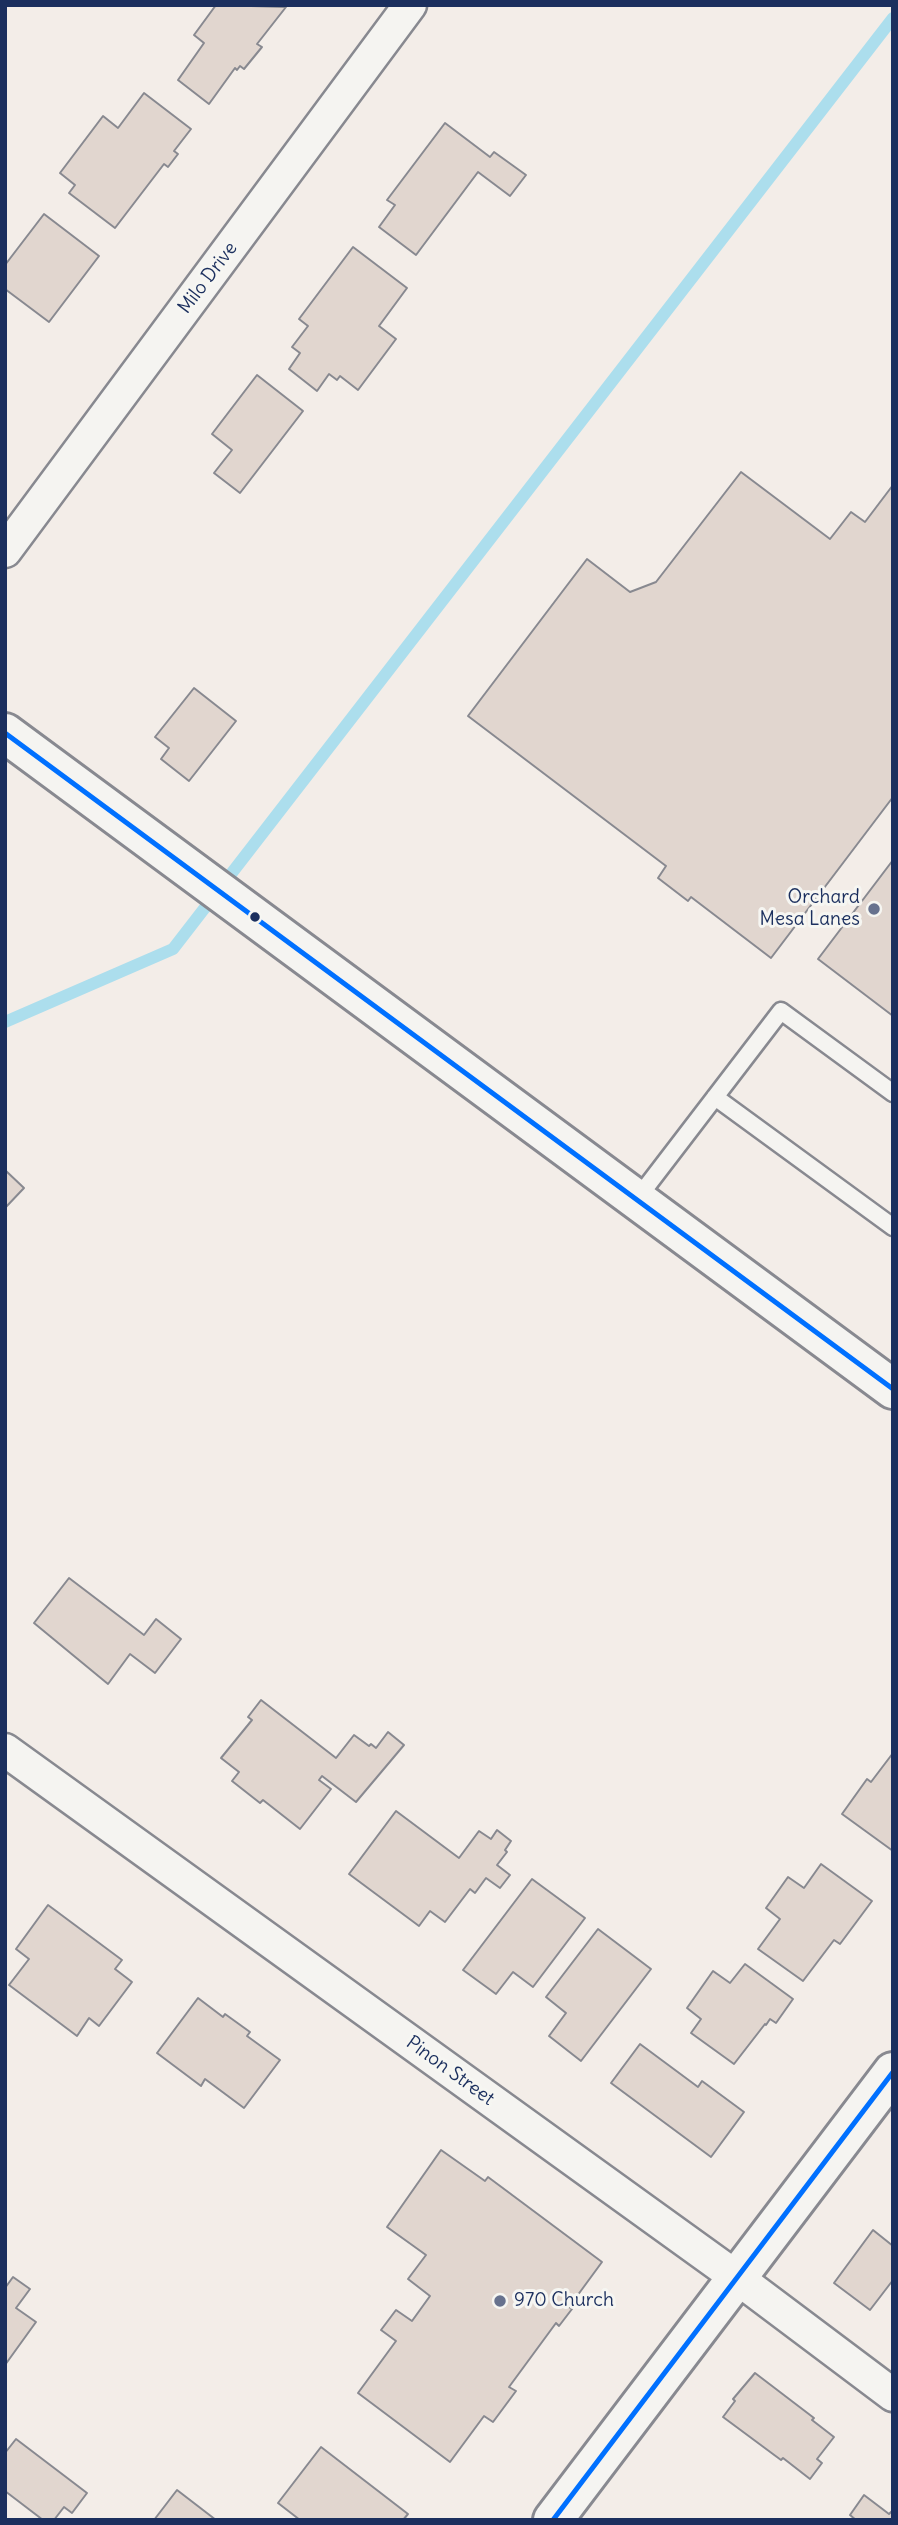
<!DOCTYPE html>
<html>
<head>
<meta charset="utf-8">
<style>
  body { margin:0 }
  #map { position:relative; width:898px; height:2525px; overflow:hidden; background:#f3ede8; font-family:Delius,sans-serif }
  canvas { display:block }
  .frame { position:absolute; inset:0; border:7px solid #1b2f5e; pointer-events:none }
</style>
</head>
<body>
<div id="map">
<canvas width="898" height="2525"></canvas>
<div class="frame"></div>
</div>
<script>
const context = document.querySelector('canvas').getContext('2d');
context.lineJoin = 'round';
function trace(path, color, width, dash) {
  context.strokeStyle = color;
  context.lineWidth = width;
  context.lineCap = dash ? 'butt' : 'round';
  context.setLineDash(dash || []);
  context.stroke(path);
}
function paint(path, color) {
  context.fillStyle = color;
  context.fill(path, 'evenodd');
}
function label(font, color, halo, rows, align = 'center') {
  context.font = font + ' Delius,sans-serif';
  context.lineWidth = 6;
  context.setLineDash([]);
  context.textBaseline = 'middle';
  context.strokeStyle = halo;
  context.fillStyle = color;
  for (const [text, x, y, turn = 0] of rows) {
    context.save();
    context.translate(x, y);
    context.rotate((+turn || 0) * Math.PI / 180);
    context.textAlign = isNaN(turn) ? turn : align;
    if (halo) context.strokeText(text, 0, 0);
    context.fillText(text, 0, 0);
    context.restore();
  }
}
trace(new Path2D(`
  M 5,1022 L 173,949 L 893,18`), '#acdeed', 12);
const building = new Path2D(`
  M 216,5 L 286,7 L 257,44 L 262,47 L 244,69 L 240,66 L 237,70 L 235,68 L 209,104 L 178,80 L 204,43 L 194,35 Z
  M 144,93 L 191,129 L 174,151 L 178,154 L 168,167 L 164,164 L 115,228 L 69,193 L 75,185 L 60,173 L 103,116 L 118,128 Z
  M 445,123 L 490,157 L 494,152 L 526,175 L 510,196 L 478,172 L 416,255 L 379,227 L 395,205 L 387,200 Z
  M 44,214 L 99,256 L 49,322 L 5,289 L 5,265 Z
  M 353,247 L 407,288 L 379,326 L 396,339 L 358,390 L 340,376 L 337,380 L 329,374 L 317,391 L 289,369 L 300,353 L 292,347 L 308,326 L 299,319 Z
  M 257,375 L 303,411 L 240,493 L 214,473 L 232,450 L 212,434 Z
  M 741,472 L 830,539 L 851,512 L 865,522 L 893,485 L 893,797 L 771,958 L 691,897 L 688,901 L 658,878 L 666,866 L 468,716 L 587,559 L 630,592 L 656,582 Z
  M 194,688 L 236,721 L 189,781 L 161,759 L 169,748 L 155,737 Z
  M 893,860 L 893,1016 L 818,959 Z
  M 5,1170 L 24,1188 L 5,1208 Z
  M 69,1578 L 144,1635 L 156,1619 L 181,1639 L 155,1673 L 130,1654 L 108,1684 L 34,1623 Z
  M 261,1700 L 336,1758 L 354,1735 L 369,1746 L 371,1744 L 376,1748 L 388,1732 L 404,1745 L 356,1802 L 322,1776 L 319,1780 L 331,1789 L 300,1829 L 263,1800 L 260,1803 L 232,1781 L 239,1772 L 221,1758 L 252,1720 L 248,1717 Z
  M 893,1753 L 893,1851 L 842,1814 L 867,1779 L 871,1782 Z
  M 396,1811 L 459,1858 L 479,1831 L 491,1839 L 497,1830 L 511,1841 L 505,1850 L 507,1852 L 497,1865 L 510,1875 L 500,1888 L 486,1878 L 475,1893 L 470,1889 L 445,1922 L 430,1911 L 419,1926 L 349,1874 Z
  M 821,1864 L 872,1901 L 840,1944 L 834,1940 L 803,1981 L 758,1949 L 780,1919 L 766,1908 L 788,1877 L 804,1888 Z
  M 532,1879 L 585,1918 L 533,1987 L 513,1972 L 496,1994 L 463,1970 Z
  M 48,1905 L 122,1960 L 115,1969 L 132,1982 L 99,2026 L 89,2018 L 77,2036 L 9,1985 L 29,1959 L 16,1949 Z
  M 598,1929 L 651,1969 L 581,2061 L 549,2036 L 566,2013 L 546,1997 Z
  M 745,1964 L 793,1999 L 776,2023 L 770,2019 L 766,2025 L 765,2024 L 734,2064 L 691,2033 L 701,2019 L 687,2008 L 713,1971 L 730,1983 Z
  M 198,1998 L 223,2017 L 225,2014 L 250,2032 L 247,2036 L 280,2060 L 244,2108 L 205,2079 L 201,2086 L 157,2053 Z
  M 640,2044 L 698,2087 L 702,2081 L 744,2112 L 711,2157 L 611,2083 Z
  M 441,2150 L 485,2181 L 488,2177 L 602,2262 L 569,2307 L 572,2309 L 559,2326 L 556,2323 L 509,2387 L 516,2391 L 493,2422 L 484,2416 L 450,2462 L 358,2393 L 396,2341 L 381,2330 L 396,2310 L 412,2321 L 430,2296 L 408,2279 L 426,2255 L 387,2227 Z
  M 873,2230 L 893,2246 L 893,2280 L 870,2310 L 834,2283 Z
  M 13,2277 L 30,2289 L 16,2308 L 36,2322 L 5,2365 L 5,2288 Z
  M 755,2373 L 814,2418 L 812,2420 L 834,2437 L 817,2459 L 822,2463 L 810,2479 L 783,2458 L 781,2460 L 723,2417 L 735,2401 L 733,2399 Z
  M 16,2439 L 87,2493 L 72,2513 L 64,2507 L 54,2520 L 43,2520 L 5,2491 L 5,2453 Z
  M 321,2447 L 408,2514 L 403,2520 L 300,2520 L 278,2503 Z
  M 177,2490 L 216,2520 L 154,2520 Z
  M 864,2495 L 889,2514 L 893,2510 L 893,2520 L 856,2520 L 850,2515 Z`);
paint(building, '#e1d6cf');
trace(building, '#888990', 2);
const lane = new Path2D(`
  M 715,1097 L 893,1227
  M 637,1199 L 781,1011 L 893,1093`);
const street = new Path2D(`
  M 5,551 L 410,5
  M 5,1750 L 736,2277 L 893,2395`);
const secondary = new Path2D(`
  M 5,733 L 893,1389
  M 553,2520 L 893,2072`);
trace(lane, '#888990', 21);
trace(street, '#888990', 37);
trace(secondary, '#888990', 44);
trace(lane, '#f5f4f1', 16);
trace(street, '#f5f4f1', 32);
trace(secondary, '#f5f4f1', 38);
trace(new Path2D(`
  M 5,733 L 893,1389
  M 553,2520 L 893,2072`), '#0070ff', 5);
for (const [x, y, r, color] of [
  [874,909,7,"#67728e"],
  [255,917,6,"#1b2f5e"],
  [500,2301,7,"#67728e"]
]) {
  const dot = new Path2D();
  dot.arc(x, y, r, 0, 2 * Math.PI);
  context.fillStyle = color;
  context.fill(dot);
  trace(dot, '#f6f6f2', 2.5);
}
label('19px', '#1b2f5e', '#f6f6f2', [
  ["Milo Drive",208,278,-53],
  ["Pinon Street",450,2071,36]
]);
label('19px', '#1b2f5e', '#f6f6f2', [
  ["Orchard",860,898],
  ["Mesa Lanes",860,920],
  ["970 Church",514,2301,"left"]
], 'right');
</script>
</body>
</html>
